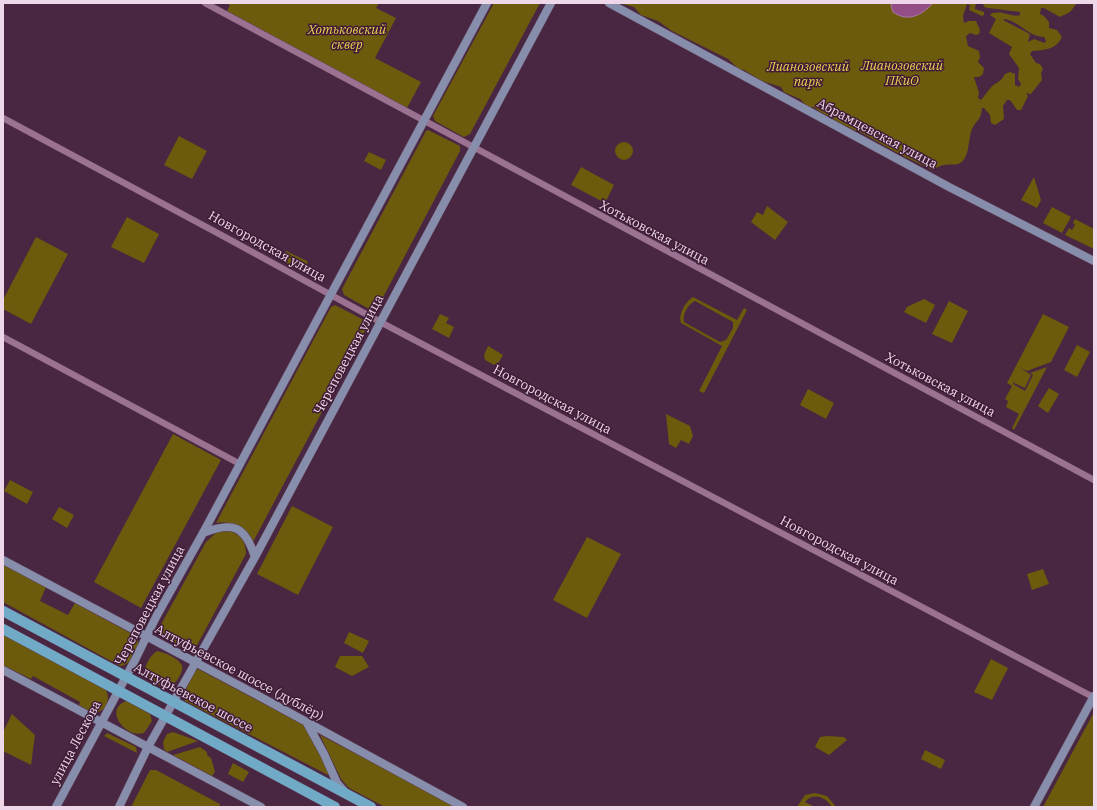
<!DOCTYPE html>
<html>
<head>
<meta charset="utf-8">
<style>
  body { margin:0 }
  #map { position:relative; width:1097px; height:810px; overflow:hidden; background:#492641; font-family:"IBM Plex Serif",serif }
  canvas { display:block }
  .frame { position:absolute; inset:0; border:4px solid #eed7e8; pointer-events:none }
</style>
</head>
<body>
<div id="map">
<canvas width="1097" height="810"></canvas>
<div class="frame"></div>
</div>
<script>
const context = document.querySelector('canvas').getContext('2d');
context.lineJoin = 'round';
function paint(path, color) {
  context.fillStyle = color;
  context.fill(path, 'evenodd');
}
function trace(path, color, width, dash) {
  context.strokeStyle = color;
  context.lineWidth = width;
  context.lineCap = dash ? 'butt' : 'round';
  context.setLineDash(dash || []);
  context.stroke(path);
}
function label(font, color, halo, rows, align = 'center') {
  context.font = font + ' "IBM Plex Serif",serif';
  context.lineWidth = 3;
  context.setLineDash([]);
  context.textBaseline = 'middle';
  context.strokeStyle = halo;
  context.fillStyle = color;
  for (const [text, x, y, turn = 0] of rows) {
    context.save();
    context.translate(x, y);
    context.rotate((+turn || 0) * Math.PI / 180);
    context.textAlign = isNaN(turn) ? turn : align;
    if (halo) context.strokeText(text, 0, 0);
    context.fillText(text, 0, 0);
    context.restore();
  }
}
paint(new Path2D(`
  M 225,3 L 379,3 L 376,8 L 396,18 L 375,58 L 421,82 L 407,108 L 227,11 L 230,5 Z
  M 494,3 L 540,3 L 470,134 L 464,137 L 435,121 L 433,116 Z
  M 619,3 L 959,3 L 960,5 L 960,3 L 976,3 L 975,9 L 984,12 L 984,15 L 982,16 L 969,10 L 970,5 L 967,4 L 963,16 L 964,23 L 969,21 L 976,21 L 980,30 L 979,34 L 976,35 L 970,33 L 966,36 L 968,46 L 979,51 L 980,57 L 978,62 L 984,68 L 983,74 L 979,77 L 974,77 L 979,93 L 978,98 L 981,100 L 992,86 L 1001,80 L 1005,74 L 1010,72 L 1015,74 L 1015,85 L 1019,87 L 1021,84 L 1018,79 L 1019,68 L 1009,54 L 1012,47 L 989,33 L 996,19 L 990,15 L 992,13 C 995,13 1000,12 1003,13 C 1009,14 1013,17 1020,15 L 1020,12 L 988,8 L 984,7 L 983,3 L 1077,3 L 1070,12 L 1060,17 L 1044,8 L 1041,8 L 1040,14 L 1044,16 L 1049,22 L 1049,28 L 1057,30 L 1062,37 C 1056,50 1044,50 1032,51 L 1030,54 L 1036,63 L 1040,64 L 1043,69 L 1041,73 L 1042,80 L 1031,94 L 1026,93 L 1028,96 L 1021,110 L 1017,110 L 1010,100 L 1007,100 L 1003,106 L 1004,119 L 995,125 L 991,123 L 990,115 L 984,108 L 982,108 C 981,121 977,119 972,129 C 968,138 970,158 960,163 C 953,167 946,161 933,170 L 903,156 L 860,132 C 854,131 817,111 814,107 L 808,107 L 800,99 L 784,92 L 781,87 L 762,81 L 744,70 L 739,69 L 728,59 L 672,31 L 658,21 L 641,15 L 634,7 ZM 1005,19 C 1020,22 1029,37 1044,37 L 1046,41 L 1045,43 L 1034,39 L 1028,42 L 1030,34 L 1003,20 Z
  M 428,130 L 460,146 L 460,151 L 378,307 L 371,310 L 344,295 L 342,289 L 426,131 Z
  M 179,136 L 207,151 L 192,179 L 164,165 Z
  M615 151a9 9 0 1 1 18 0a9 9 0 1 1-18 0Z
  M 369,152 L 386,160 L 381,170 L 364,161 Z
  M 581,167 L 614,185 L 605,203 L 571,185 Z
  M 1034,177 L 1041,200 L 1037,208 L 1021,200 Z
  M 767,206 L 788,222 L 775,240 L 751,222 L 757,212 L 763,215 Z
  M 1052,207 L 1071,217 L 1062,233 L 1043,223 Z
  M 127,217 L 159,234 L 144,263 L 111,247 Z
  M 1075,219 L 1094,229 L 1094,249 L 1065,235 L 1069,228 L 1072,230 L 1075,225 L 1073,223 Z
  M 36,237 L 68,254 L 31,324 L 3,309 L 3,300 Z
  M 286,251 L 307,261 L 308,267 L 304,271 L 301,271 L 281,260 L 281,258 Z
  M 693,297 L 737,320 L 744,308 L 747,310 L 704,393 L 699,391 L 722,346 L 681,323 C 678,315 685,302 693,297 ZM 695,301 L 733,322 L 733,328 L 726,340 L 720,342 L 684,322 C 682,315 688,304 695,301 Z
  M 924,299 L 935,305 L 926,323 L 904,312 L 907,307 Z
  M 949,301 L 968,311 L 952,343 L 932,334 Z
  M 335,305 L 364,320 L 367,323 L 367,327 L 253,542 C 246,526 233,521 216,523 L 331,307 Z
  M 440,314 L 449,318 L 446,323 L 454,327 L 449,338 L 432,329 Z
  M 1043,314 L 1069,327 L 1051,362 L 1027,371 L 1021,368 L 1031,375 L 1025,388 L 1014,383 L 1015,379 L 1013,384 L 1025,391 L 1033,375 L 1030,373 L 1047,367 L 1014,430 L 1012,428 L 1019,414 L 1006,407 L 1008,401 L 1005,399 L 1012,386 L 1007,383 Z
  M 1077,345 L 1090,352 L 1077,377 L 1064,370 Z
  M 488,346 L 503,355 L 499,362 L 494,365 L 485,360 L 484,355 Z
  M 1049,388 L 1059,394 L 1048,413 L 1038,406 Z
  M 808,389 L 834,403 L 826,419 L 800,405 Z
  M 666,414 L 690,426 L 693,436 L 689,444 L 681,440 L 676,448 L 669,444 Z
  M 173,434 L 221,460 L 141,608 L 94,582 Z
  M 10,480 L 33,492 L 27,504 L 4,491 Z
  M 292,506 L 333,527 L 298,595 L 257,574 Z
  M 59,507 L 74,515 L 67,528 L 52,519 Z
  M 230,531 C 241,535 246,542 246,554 L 195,649 C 188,652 161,637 158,630 L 206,542 L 217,532 Z
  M 587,537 L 621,554 L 587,618 L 553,600 Z
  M 3,564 L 46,587 L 40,601 L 68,615 L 75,603 L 134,635 C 145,643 132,666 120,666 L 3,602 Z
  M 1043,569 L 1049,584 L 1032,590 L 1027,574 Z
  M 349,632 L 369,641 L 363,653 L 344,643 Z
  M 3,635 L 106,690 C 111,701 106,712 93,713 L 79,705 L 80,702 L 33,676 L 31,679 L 3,665 Z
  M 157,651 C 164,652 180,659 182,666 C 184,673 173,688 166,689 L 145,676 C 143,668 150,655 157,651 Z
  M 340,656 L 362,656 L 369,667 L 352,676 L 335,667 Z
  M 991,659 L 1008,668 L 992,700 L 974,692 Z
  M 198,669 L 304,725 L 329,772 L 328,775 L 185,701 L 183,695 L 194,673 Z
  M 126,701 L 150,714 L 152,721 L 144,733 C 126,739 103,710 126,701 Z
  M 1094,712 L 1094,807 L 1043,807 Z
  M 12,714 L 35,735 L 31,765 L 3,751 L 3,732 Z
  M 173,732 L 198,741 L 167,752 L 164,749 L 163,742 L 167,734 Z
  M 107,733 L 136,747 L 137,753 L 104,736 Z
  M 320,735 L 457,807 L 385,807 L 349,788 L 341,779 Z
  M 827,736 L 844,737 L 847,740 L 829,755 L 815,747 L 820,737 Z
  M 200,747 L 207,752 L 207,755 L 211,758 L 215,772 L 212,776 L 173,755 Z
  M 925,750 L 945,760 L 941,769 L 921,759 Z
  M 233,763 L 249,772 L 243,782 L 228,774 Z
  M 150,770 L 156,770 L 220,804 L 219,807 L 131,807 Z
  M 815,793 L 827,796 L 836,807 L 832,807 C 826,797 813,792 805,802 L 815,807 L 797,807 L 805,795 Z`), '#6c5a0d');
const water = new Path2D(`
  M 891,3 L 933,3 C 922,15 908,23 893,12 Z`);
paint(water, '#934f85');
trace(water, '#ae78a3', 1);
const street = new Path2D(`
  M 205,3 L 1094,480
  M 3,118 L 223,236 L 386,325 L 1093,697
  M 3,337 L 240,464`);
const secondary = new Path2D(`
  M 609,3 L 949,187 L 1094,261
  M 203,533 C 233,521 245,526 255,557
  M 3,560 L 257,695 L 463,807
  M 3,670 L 261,807
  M 307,723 L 324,754 L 337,783 L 344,791
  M 56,807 L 135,660 L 156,617 L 203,533 L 487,3
  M 119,807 L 148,747 L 255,557 L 551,3
  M 1034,807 L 1094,696`);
const primary = new Path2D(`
  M 3,611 L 371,807
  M 3,629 L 335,807`);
trace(street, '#63465e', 7);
trace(secondary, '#63465e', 9);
trace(primary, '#63465e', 11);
trace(street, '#9b7291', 6);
trace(secondary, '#868eac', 8);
trace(primary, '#70aac7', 10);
label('italic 13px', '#edce52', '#3e1c37', [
  ["Хотьковский",347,30],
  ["сквер",347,45],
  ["Лианозовский",902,66],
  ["ПКиО",902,81],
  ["Лианозовский",808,67],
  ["парк",808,82]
]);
label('13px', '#eed7e8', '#3e1c37', [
  ["Абрамцевская улица",877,134,28],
  ["Хотьковская улица",654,233,28],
  ["Новгородская улица",267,247,29],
  ["Череповецкая улица",349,355,-62],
  ["Хотьковская улица",940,385,28],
  ["Новгородская улица",552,400,28],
  ["Новгородская улица",839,551,28],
  ["Череповецкая улица",150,606,-62],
  ["Алтуфьевское шоссе (дублёр)",239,673,28],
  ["Алтуфьевское шоссе",193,698,28],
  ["улица Лескова",76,743,-62]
]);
</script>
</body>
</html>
